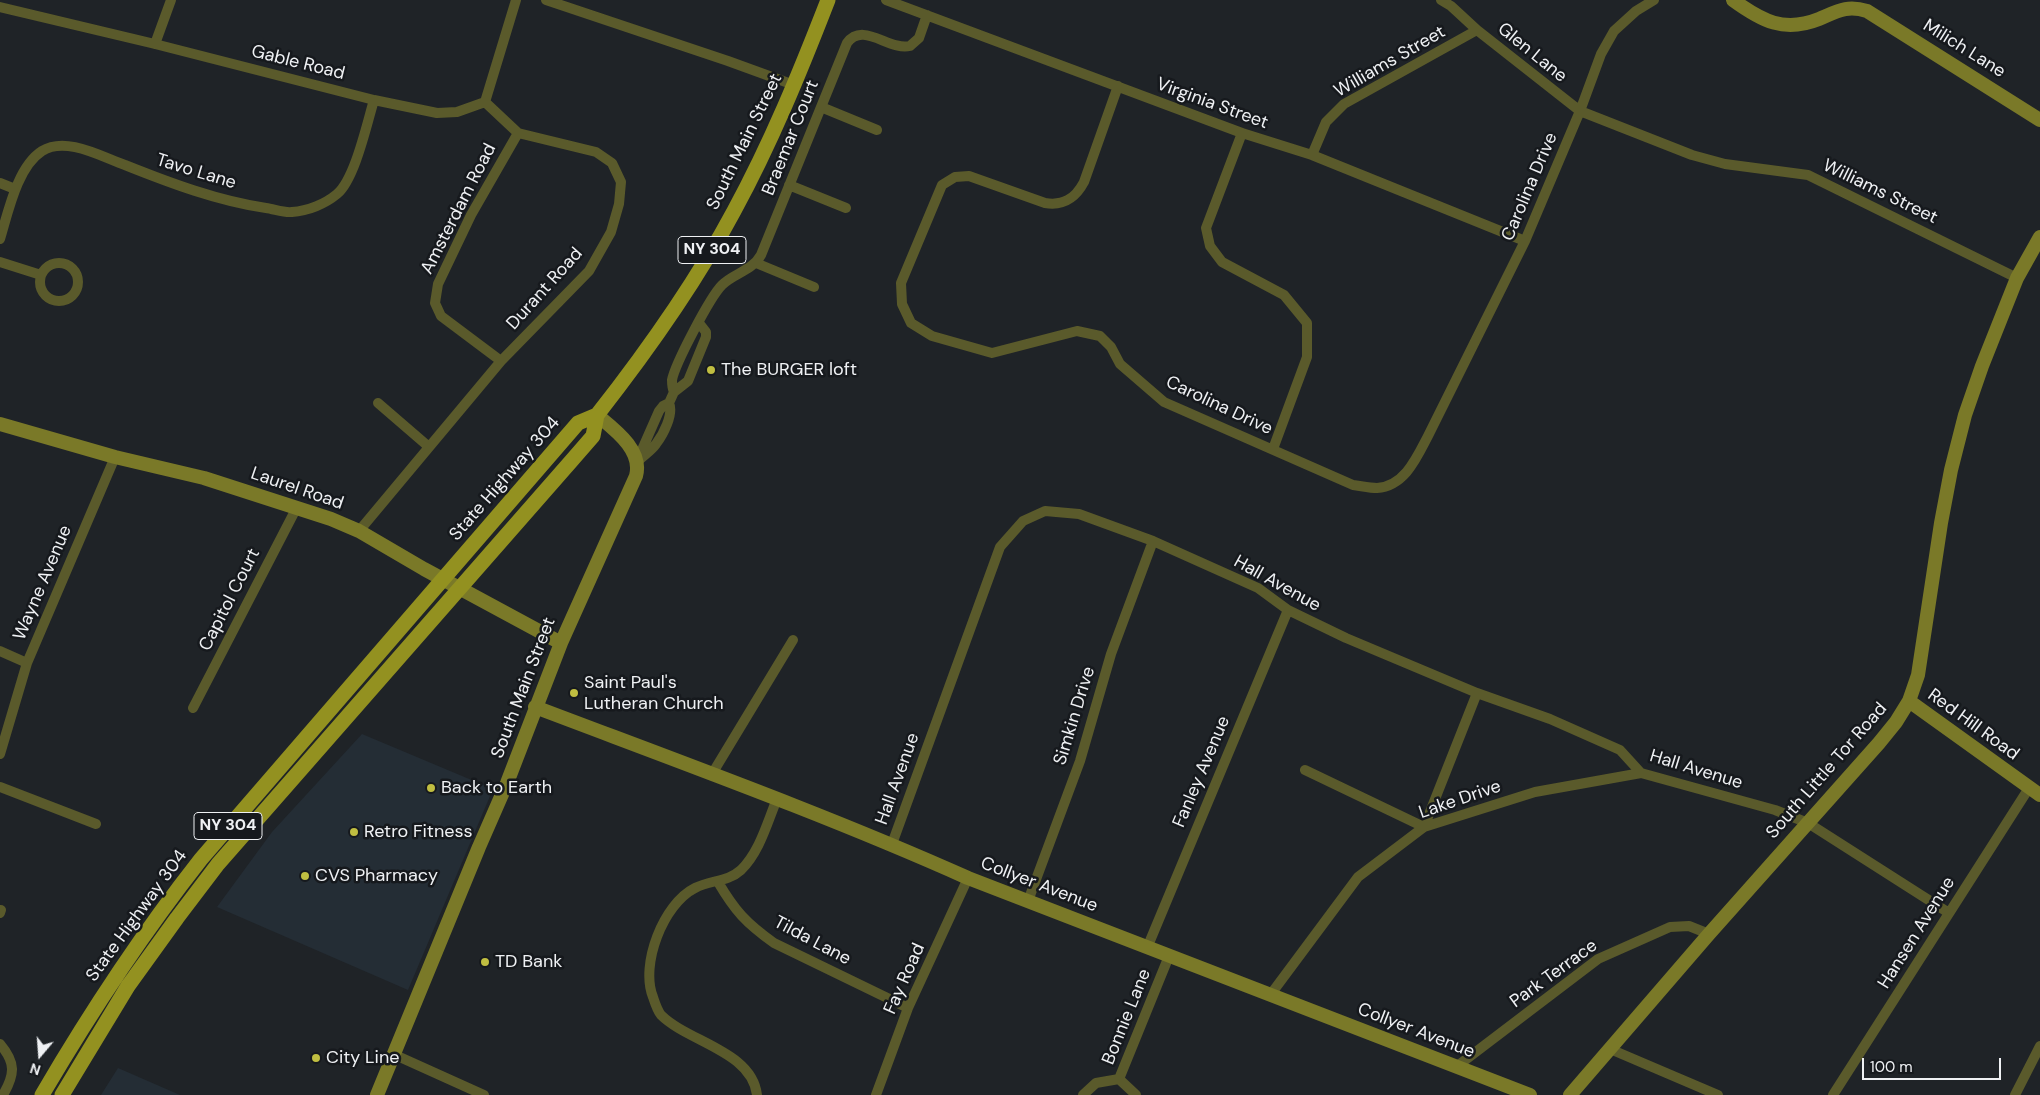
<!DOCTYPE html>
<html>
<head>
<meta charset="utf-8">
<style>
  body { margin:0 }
  #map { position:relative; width:2040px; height:1095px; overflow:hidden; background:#1f2327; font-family:"DM Sans",sans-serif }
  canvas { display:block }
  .north { position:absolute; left:15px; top:1030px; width:50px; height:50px; -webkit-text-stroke:4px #16191d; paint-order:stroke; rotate:198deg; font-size:14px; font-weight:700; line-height:20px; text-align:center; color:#eff1f4 }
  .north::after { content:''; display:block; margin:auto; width:18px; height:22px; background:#eff1f4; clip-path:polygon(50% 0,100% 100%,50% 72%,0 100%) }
  .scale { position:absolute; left:1862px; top:1058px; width:139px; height:22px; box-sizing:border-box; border:2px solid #eff1f4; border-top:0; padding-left:6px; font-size:15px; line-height:18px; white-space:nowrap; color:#eff1f4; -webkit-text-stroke:4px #16191d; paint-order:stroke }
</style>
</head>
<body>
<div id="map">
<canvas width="2040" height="1095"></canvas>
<div class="north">N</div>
<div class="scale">100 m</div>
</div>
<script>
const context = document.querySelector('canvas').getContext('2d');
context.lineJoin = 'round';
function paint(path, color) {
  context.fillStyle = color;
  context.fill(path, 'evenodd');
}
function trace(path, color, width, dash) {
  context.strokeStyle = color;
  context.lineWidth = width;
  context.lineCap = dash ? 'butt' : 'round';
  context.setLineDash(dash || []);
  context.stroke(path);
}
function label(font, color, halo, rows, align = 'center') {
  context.font = font + ' "DM Sans",sans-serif';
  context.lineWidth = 5;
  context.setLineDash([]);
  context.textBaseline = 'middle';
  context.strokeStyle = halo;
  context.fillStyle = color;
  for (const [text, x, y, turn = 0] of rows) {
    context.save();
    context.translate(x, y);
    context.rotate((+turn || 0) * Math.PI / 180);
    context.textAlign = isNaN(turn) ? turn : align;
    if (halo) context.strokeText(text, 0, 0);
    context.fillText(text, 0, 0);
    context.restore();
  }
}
paint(new Path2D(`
  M 362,734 L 493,789 L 408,990 L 217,907 L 272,832 Z
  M 118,1068 L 180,1095 L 101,1095 Z`), '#242d35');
trace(new Path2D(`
  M 546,0 L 728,61 L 794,85
  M 886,0 L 1242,133 L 1312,155 L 1525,241
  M 1441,0 L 1451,6 L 1477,30 L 1580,111 L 1692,155 L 1725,164 L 1808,175 L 2017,278
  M 0,7 L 155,44 L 374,100 L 437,113 L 457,112 L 485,102
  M 155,44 L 171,0
  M 1118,86 L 1084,182 C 1075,199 1063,206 1045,203 L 969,176 L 955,177 L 942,185 L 901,283 L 902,304 L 911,323 L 932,336 L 992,353 L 1077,331 L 1100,336 L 1111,347 L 1120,364 L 1164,402 L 1353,485 C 1361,486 1370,488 1377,488 C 1405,486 1417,457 1428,436 L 1525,241 L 1580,111 L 1601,54 L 1614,31 L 1636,11 L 1654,0
  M 485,102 L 516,0
  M 821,107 L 877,130
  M 1242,133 L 1206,228 L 1210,246 L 1222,262 L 1284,295 L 1307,323 L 1307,357 L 1273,449
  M 1312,155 L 1326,122 L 1344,104 L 1477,30
  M 0,183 L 15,189
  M 789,185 L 846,208
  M 0,239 C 8,213 17,167 42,151 C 66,136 102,157 125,165 C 170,183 218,201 266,208 C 274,209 284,213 292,212 C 308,211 325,204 337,194 C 355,179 367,123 374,100
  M 0,262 L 41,275
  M 756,263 L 814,287
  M40 282a19 19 0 1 1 38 0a19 19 0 1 1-38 0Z
  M 501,361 L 441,316 L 435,303 L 438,284 L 471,215 L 518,133
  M 674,392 C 672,388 672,385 672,380 C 675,364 710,297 722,285 C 734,273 752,271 761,255 L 847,43 C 863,21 889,51 910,46 L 919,38 L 927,15
  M 378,403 L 429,447
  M 637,461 L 659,411 L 663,406 L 669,403 L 674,392 L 688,381 L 706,337 L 706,332 L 699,323
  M 638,461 C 644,455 651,451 656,444 C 663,435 674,414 669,403
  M 359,531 L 501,361 L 589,271 L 611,232 L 619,204 L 621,182 L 612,163 L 596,152 L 518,133 L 485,102
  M 0,651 L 27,663
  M 193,708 L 297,507
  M 0,754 L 27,663 L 115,457
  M 1305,770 L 1424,827 L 1477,693
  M 712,774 L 793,640
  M 0,787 L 96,824
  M 892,844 L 1000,547 L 1023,521 L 1045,511 L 1079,514 L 1153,541 L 1258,588 L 1288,610 L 1346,638 L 1477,693 L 1550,719 L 1620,750 L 1641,773 L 1775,810 L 1808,823 L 1949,913
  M 718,882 C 735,911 746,923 774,943 L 908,1008
  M 1028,901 L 1080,761 L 1111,654 L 1153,541
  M 0,913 L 1,910
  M 1147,948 L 1288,610
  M 1271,994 L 1358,877 L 1424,827 L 1535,792 L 1641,773
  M 0,1044 C 16,1063 15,1074 3,1095
  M 1610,1049 L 1718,1095
  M 393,1054 L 484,1095
  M 1456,1067 L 1598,959 L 1670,927 L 1689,926 L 1709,934
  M 1119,1079 L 1169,956
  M 1119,1079 L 1136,1095
  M 757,1095 C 752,1051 688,1042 661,1015 C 657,1010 655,1003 653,997 C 640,965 663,904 695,888 C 710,880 728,882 741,870 C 760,851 767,823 777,799
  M 876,1095 L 908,1008 L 968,878
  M 1083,1095 L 1096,1083 L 1119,1079
  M 1833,1095 L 2029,788
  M 2015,1095 L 2040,1046`), '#5a5a2b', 10);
trace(new Path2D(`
  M 1733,0 C 1762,21 1784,33 1819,19 C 1838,11 1847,5 1867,11 L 2040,120
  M 0,424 L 115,457 L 204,478 L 331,519 L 359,531 L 424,569 L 561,643
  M 1909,701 L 2040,795
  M 535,707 C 680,762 827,815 968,878 L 1530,1095
  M 377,1095 L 479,847 L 507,783 L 561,643 L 636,476 C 643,450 615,430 597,415
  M 1570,1095 L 1709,934 L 1879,743 L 1896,722 L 1909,701 L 1918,675 L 1941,523 L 1951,470 L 1965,415 L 1982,366 L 2017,278 L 2040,237`), '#7a7928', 14);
trace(new Path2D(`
  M 597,415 C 648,350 695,284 734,211 C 771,143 800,72 828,0
  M 42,1095 C 90,1013 142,934 201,859 L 578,423 L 597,415
  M 62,1095 L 128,986 L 177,918 L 218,864 L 573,459 L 593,436 L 597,415`), '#939120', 15);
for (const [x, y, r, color] of [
  [711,370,5,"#c0be41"],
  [574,693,5,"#c0be41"],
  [431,788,5,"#c0be41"],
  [354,832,5,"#c0be41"],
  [305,876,5,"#c0be41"],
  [485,962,5,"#c0be41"],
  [316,1058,5,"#c0be41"]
]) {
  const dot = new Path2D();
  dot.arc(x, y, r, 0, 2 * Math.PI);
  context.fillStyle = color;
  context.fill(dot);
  trace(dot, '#16191d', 2);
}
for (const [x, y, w] of [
  [712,250,68],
  [228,826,68]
]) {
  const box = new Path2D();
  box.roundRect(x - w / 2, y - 13.5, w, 27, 4);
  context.fillStyle = '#16191d';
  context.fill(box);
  trace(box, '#eff1f4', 1);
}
label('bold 16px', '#eff1f4', null, [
  ["NY 304",712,250],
  ["NY 304",228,826]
]);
label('18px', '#eff1f4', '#16191d', [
  ["Milich Lane",1964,49,32],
  ["Glen Lane",1532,53,39],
  ["Williams Street",1390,62,-30],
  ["Gable Road",298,63,14],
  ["Virginia Street",1212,104,20],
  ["Braemar Court",791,138,-68],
  ["South Main Street",745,142,-64],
  ["Tavo Lane",196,172,17],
  ["Carolina Drive",1530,187,-67],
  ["Williams Street",1880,192,26],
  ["Amsterdam Road",459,209,-63],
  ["Durant Road",545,289,-48],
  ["Carolina Drive",1219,406,25],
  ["State Highway 304",505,479,-49],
  ["Laurel Road",297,489,19],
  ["Wayne Avenue",43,583,-67],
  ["Hall Avenue",1277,584,29],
  ["Capitol Court",230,600,-63],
  ["South Main Street",524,688,-69],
  ["Simkin Drive",1075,716,-73],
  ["Red Hill Road",1973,725,36],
  ["Hall Avenue",1696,770,17],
  ["South Little Tor Road",1827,771,-49],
  ["Fanley Avenue",1202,772,-67],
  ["Hall Avenue",898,779,-70],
  ["Lake Drive",1460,800,-19],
  ["Collyer Avenue",1039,885,21],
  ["State Highway 304",137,916,-54],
  ["Hansen Avenue",1917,933,-58],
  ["Tilda Lane",812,941,28],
  ["Park Terrace",1554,974,-36],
  ["Fay Road",905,979,-66],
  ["Bonnie Lane",1127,1017,-68],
  ["Collyer Avenue",1416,1031,21]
]);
label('18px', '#eff1f4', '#16191d', [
  ["The BURGER loft",721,370],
  ["Saint Paul's",584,683],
  ["Lutheran Church",584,704],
  ["Back to Earth",441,788],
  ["Retro Fitness",364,832],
  ["CVS Pharmacy",315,876],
  ["TD Bank",495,962],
  ["City Line",326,1058]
], 'left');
</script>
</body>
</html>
